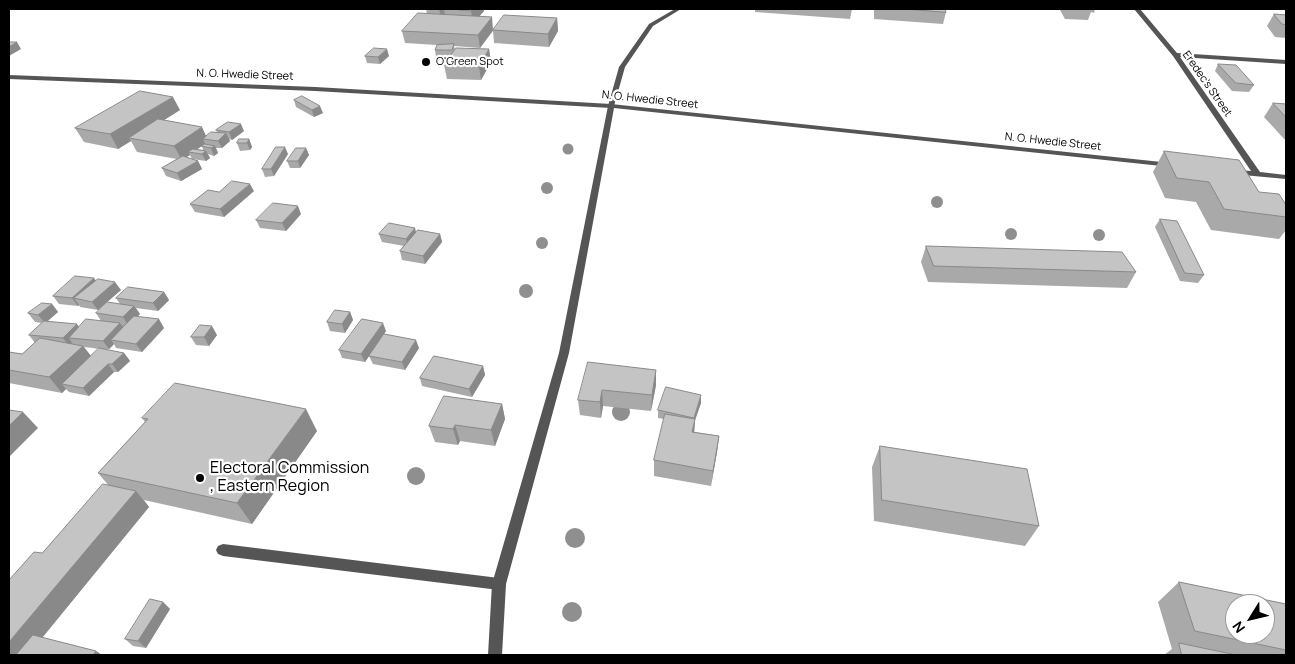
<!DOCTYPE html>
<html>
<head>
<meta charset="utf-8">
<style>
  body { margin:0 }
  #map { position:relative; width:1295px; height:664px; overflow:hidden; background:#fff; font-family:Manrope,sans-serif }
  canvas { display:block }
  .frame { position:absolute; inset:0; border:10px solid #000; pointer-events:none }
  .north { position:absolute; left:1225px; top:594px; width:50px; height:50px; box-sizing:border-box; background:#fff; border:1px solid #999; border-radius:50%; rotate:234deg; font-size:14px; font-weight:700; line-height:20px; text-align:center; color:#000 }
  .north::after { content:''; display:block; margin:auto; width:18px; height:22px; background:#000; clip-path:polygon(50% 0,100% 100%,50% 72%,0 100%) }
</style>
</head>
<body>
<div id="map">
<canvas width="1295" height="664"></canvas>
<div class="frame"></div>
<div class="north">N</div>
</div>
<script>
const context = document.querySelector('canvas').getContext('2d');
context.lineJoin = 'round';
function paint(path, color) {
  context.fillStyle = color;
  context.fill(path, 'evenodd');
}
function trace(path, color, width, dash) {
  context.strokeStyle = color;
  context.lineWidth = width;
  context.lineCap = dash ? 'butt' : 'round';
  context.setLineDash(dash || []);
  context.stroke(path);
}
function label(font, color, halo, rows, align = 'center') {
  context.font = font + ' Manrope,sans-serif';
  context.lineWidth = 4.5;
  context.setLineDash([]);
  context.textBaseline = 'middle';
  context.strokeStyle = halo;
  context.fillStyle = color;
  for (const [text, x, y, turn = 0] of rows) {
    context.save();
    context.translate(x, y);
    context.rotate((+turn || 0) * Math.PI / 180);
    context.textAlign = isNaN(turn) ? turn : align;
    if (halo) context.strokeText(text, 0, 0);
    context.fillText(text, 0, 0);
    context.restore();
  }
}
paint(new Path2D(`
  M 675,9 L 681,9 L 653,26 L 625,67 L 614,106 L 609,107 L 608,106 L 619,67 L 649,24 Z
  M 223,544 L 499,578 L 504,579 L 506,584 L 504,589 L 499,590 L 223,556 L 218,554 L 216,550 L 218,546 Z`), '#555');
paint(new Path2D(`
  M 1134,9 L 1140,9 L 1177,53 L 1286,60 L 1286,64 L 1180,57 L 1260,172 L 1286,175 L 1286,179 L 1232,174 L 1231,172 L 1235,170 L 1251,171 L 1173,56 Z
  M 611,104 L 1171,163 L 1175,165 L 1171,167 L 614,108 L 569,353 L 506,584 L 502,655 L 488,655 L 492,584 L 559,353 L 608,106 Z`), '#555');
paint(new Path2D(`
  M 9,75 L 315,87 L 611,104 L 614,106 L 611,108 L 315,91 L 9,79 Z`), '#555');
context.fillStyle = '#8f8f8f';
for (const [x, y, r] of [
  [568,149,5.5],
  [547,188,6],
  [937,202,6],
  [1011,234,6],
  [1099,235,6],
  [542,243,6],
  [526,291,7],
  [621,412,9],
  [416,476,9],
  [575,538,10],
  [572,612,10]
]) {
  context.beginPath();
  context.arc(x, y, r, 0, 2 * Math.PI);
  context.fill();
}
paint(new Path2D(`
  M 426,9 L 484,9 L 484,11 L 479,17 L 493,29 L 557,18 L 558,31 L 549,47 L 494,43 L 493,31 L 480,48 L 454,46 L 455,49 L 489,49 L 491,62 L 481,80 L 447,79 L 444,65 L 450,56 L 436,57 L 435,50 L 437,45 L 405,43 L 402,31 L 427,14 Z
  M 755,9 L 852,9 L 850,19 L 755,12 Z
  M 874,9 L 945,9 L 946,12 L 943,24 L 874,19 Z
  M 1043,9 L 1095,9 L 1094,13 L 1091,12 L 1088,20 L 1065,19 L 1060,10 Z
  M 1274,14 L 1286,15 L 1286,38 L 1275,37 L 1267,26 Z
  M 365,56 L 389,56 L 380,64 L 367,63 Z
  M 1218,64 L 1254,85 L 1249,92 L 1232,91 L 1215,71 Z
  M 294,100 L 323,113 L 314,117 L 296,107 Z
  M 1273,103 L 1286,104 L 1286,141 L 1264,117 Z
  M 180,110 L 164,120 L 207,136 L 217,132 L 216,130 L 244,131 L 232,140 L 229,139 L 230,141 L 222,148 L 216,148 L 218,153 L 214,156 L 208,154 L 210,158 L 206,161 L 192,159 L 190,155 L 186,157 L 198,161 L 202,169 L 181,181 L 166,176 L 162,168 L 177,159 L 137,152 L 131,141 L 118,149 L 84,142 L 75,128 ZM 202,146 L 203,150 L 197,149 Z
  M 249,139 L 252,147 L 250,150 L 240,151 L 237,143 Z
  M 306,148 L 309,155 L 300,168 L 290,168 L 287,161 Z
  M 1164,151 L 1259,192 L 1286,205 L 1286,230 L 1279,239 L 1211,230 L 1196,202 L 1165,198 L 1153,172 Z
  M 288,154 L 274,176 L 265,177 L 262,169 Z
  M 254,191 L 224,217 L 195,212 L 190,204 L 219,192 Z
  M 301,214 L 286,231 L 260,228 L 256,220 Z
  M 1160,219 L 1204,275 L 1198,283 L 1180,281 L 1155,227 Z
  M 416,232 L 440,234 L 442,242 L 425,264 L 402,260 L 400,251 L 404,246 L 382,242 L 379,234 Z
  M 926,246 L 1136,272 L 1127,288 L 928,282 L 921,262 Z
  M 94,278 L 96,281 L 121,290 L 98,310 L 80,307 L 79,305 L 78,306 L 59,304 L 53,296 Z
  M 164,292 L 169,300 L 158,311 L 136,308 L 140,314 L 137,317 L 164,328 L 142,352 L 116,348 L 114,344 L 109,349 L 102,349 L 124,353 L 130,361 L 118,372 L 114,372 L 89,396 L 69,392 L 66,389 L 62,393 L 9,383 L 9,352 L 22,354 L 35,343 L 29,335 L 42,323 L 35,322 L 28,313 L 52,304 L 58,312 L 48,321 L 79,327 L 101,321 L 96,313 L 120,304 L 116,298 ZM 84,347 L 93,348 L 99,349 L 91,356 Z
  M 350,312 L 353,320 L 345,333 L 330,331 L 327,322 Z
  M 386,331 L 365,362 L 342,358 L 339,350 Z
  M 217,335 L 209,346 L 196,345 L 191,337 Z
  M 419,348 L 405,370 L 373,364 L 369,356 Z
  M 483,366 L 485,375 L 472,397 L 422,386 L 420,378 Z
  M 656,370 L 656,385 L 651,411 L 603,406 L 601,418 L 580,415 L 578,400 Z
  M 701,395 L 701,403 L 695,420 L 694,432 L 719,436 L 717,452 L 711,486 L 654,476 L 654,460 L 664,419 L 658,418 L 658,410 Z
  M 502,404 L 505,419 L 495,446 L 460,441 L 458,445 L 435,442 L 429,426 Z
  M 142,418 L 317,431 L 252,524 L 144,500 L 149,507 L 42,638 L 96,651 L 102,655 L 9,655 L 42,553 L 109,486 L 98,473 L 145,422 Z
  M 880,446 L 1039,526 L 1025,546 L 874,521 L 872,467 Z
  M 1179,582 L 1286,604 L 1286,655 L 1164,655 L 1172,649 L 1158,602 Z
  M 163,602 L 170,609 L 146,648 L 133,646 L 125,639 Z`), '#a9a9a9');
paint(new Path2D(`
  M 439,9 L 444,9 L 445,17 L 442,21 Z
  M 473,9 L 484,9 L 484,11 L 473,23 L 471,11 Z
  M 492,17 L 493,30 L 480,48 L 478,35 Z
  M 557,18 L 558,31 L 549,47 L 548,34 Z
  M 17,42 L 21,49 L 9,56 L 9,47 Z
  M 387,49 L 389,56 L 380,64 L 378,57 Z
  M 489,49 L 491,62 L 481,80 L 479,67 Z
  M 173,97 L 180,110 L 134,139 L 129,138 L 131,141 L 118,149 L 110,134 Z
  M 320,106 L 323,113 L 314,117 L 312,110 Z
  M 241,124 L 244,131 L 232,140 L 229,132 Z
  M 202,127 L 208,140 L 203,139 L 205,144 L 193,152 L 188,152 L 190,155 L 182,160 L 174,146 Z
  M 226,133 L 230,141 L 222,148 L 218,141 Z
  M 249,139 L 252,147 L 250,150 L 247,143 Z
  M 215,146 L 218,153 L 214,156 L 211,148 Z
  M 285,147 L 288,154 L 274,176 L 271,169 Z
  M 306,148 L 309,155 L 300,168 L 298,161 Z
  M 206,151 L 210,158 L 206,161 L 202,154 Z
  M 198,161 L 202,169 L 181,181 L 177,173 Z
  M 250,184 L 254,191 L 224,217 L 220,209 Z
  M 298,206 L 301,214 L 286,231 L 282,223 Z
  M 415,228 L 417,236 L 408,247 L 406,239 Z
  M 440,234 L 442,242 L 425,264 L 423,256 Z
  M 94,278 L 99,286 L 74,298 L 79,305 L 78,306 L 72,298 Z
  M 115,282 L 121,290 L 98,310 L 92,302 Z
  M 164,292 L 169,300 L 158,311 L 153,303 Z
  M 52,304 L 58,312 L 45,323 L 38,315 Z
  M 134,306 L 140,314 L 128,325 L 123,317 Z
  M 350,312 L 353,320 L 345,333 L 342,324 Z
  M 159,319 L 164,328 L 142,352 L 136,344 Z
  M 120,323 L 126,331 L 111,340 L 114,344 L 109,349 L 103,341 Z
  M 383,323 L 386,331 L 365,362 L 361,354 Z
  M 77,324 L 83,332 L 69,338 L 72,343 L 69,346 L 63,338 Z
  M 212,326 L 217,335 L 209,346 L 204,337 Z
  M 416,340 L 419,348 L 405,370 L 402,362 Z
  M 83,346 L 95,361 L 62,384 L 66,389 L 62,393 L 49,377 Z
  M 124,353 L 130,361 L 118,372 L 112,364 Z
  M 108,364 L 114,372 L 89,396 L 83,388 Z
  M 483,366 L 485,375 L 472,397 L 469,389 Z
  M 656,370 L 656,385 L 651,411 L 652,395 Z
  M 602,390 L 603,406 L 601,418 L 600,402 Z
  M 701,395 L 701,403 L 695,420 L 694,435 L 691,447 L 694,418 Z
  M 502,404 L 505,419 L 495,446 L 491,430 Z
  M 306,409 L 317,431 L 252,524 L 237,503 Z
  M 23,412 L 38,428 L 9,457 L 9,426 Z
  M 455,425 L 460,441 L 458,445 L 453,429 Z
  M 719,436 L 717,452 L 711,486 L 713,471 Z
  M 136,491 L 149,507 L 28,655 L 9,655 L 9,642 Z
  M 163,602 L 170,609 L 146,648 L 138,641 Z
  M 96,651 L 102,655 L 93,655 Z`), '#898989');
const building = new Path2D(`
  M 460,9 L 473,9 L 471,11 L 459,10 Z
  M 905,9 L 945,9 L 946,12 Z
  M 418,13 L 492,17 L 478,35 L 402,31 Z
  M 1274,14 L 1286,15 L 1286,25 L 1282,24 Z
  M 504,15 L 557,18 L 548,34 L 493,30 Z
  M 9,42 L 17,42 L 9,47 Z
  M 454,44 L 452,50 L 435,50 L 437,45 Z
  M 374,48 L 387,49 L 378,57 L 365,56 Z
  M 456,48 L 489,49 L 479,67 L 444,65 Z
  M 1218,64 L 1236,65 L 1254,85 L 1236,83 Z
  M 140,91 L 173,97 L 110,134 L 75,128 Z
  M 302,96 L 320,106 L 312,110 L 294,100 Z
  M 1273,103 L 1286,104 L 1286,117 Z
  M 158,119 L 202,127 L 174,146 L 129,138 Z
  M 228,122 L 241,124 L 229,132 L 216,130 Z
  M 211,132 L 226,133 L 218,141 L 203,139 Z
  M 239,139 L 249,139 L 247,143 L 237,143 Z
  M 205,144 L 215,146 L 211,148 L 201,146 Z
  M 276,147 L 285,147 L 271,169 L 262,169 Z
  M 296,148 L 306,148 L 298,161 L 287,161 Z
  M 193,149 L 206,151 L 202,154 L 188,152 Z
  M 1164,151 L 1239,160 L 1259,192 L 1279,194 L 1286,205 L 1286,217 L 1224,209 L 1209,182 L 1177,178 Z
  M 183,156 L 198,161 L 177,173 L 162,168 Z
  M 232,181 L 250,184 L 220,209 L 190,204 L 208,190 L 219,192 Z
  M 273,203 L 298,206 L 282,223 L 256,220 Z
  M 1160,219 L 1177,221 L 1204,275 L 1185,273 Z
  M 389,223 L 415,228 L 406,239 L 379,234 Z
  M 418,230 L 440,234 L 423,256 L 400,251 Z
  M 926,246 L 1122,252 L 1136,272 L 934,266 Z
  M 75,276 L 94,278 L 72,298 L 53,296 Z
  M 98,279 L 115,282 L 92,302 L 74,298 Z
  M 128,287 L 164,292 L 153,303 L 116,298 Z
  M 107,302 L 134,306 L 123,317 L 96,313 Z
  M 42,303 L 52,304 L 38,315 L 28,313 Z
  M 335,310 L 350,312 L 342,324 L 327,322 Z
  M 134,316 L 159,319 L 136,344 L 111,340 Z
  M 86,319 L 120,323 L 103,341 L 69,338 Z
  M 362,319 L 383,323 L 361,354 L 339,350 Z
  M 44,321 L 77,324 L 63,338 L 29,335 Z
  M 200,325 L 212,326 L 204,337 L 191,337 Z
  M 384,334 L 416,340 L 402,362 L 369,356 Z
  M 40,338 L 83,346 L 49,377 L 9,370 L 9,352 L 22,354 Z
  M 99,348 L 124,353 L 112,364 L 108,364 L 83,388 L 62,384 Z
  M 434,356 L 483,366 L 469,389 L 420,378 Z
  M 588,362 L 656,370 L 652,395 L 602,390 L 600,402 L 578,400 Z
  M 175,383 L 306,409 L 237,503 L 98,473 L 148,419 L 142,418 Z
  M 666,387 L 701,395 L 694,418 L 658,410 Z
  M 444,396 L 502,404 L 491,430 L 455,425 L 453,429 L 429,426 Z
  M 9,410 L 23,412 L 9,426 Z
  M 665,414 L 695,419 L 692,432 L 719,436 L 713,471 L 654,460 Z
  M 880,446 L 1027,469 L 1039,526 L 882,500 Z
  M 103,484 L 136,491 L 9,642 L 9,580 L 34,552 L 42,553 Z
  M 1179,582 L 1286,604 L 1286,650 L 1195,631 ZM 1235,604 L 1265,604 L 1265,634 L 1235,634 Z
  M 150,599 L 163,602 L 138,641 L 125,639 Z
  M 33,635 L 96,651 L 93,655 L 16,655 Z
  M 1179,643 L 1236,655 L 1182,655 Z`);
paint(building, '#c4c4c4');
trace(building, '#898989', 1);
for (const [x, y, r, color] of [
  [426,62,5,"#000"],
  [200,478,5,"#000"]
]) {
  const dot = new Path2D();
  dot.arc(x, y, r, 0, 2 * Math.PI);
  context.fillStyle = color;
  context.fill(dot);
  trace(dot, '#fff', 2);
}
label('11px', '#000', '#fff', [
  ["O'Green Spot",436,62]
], 'left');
label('11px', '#000', '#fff', [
  ["N. O. Hwedie Street",245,75,2],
  ["Eredec's Street",1207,84,55],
  ["N. O. Hwedie Street",650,100,6],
  ["N. O. Hwedie Street",1053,142,6]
]);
label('16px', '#000', '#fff', [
  ["Electoral Commission",210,469],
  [", Eastern Region",210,487]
], 'left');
</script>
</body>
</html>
